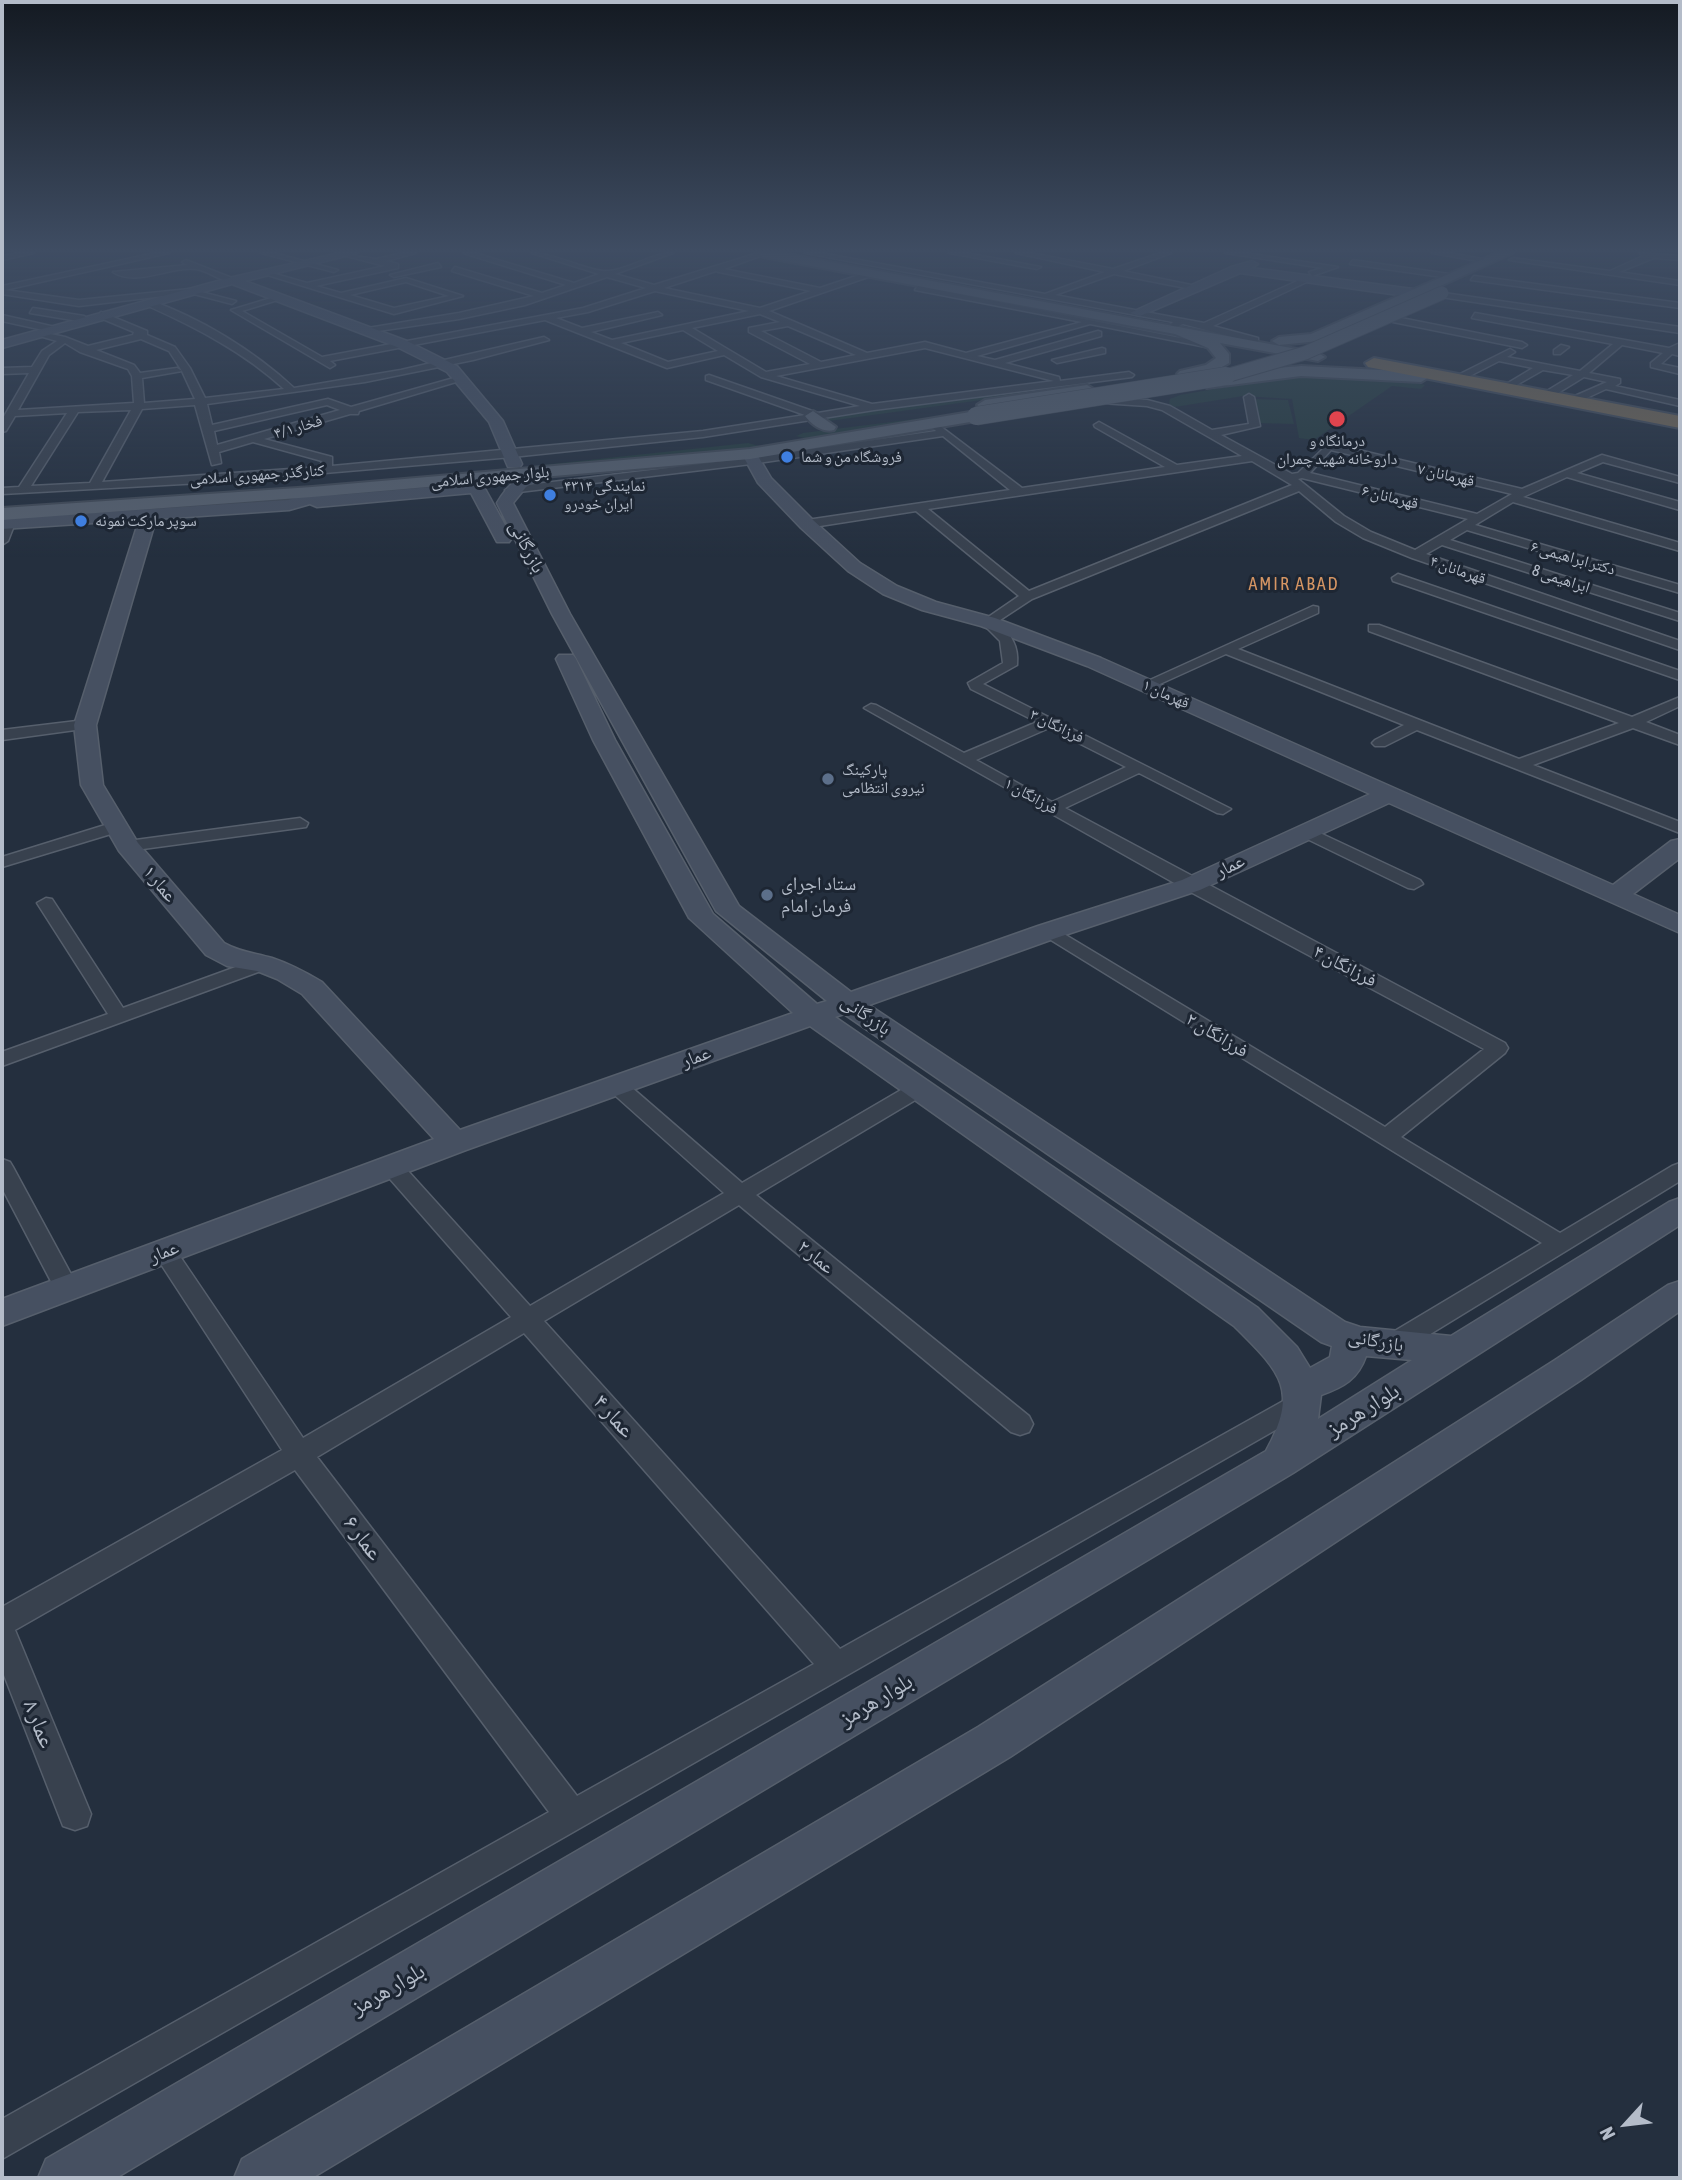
<!DOCTYPE html>
<html>
<head>
<meta charset="utf-8">
<style>
  body { margin:0 }
  #map { position:relative; width:1682px; height:2180px; overflow:hidden; background:#242f3e; font-family:"Asap Condensed",sans-serif }
  canvas { display:block }
  .frame { position:absolute; inset:0; border:4px solid #b4bcc9; pointer-events:none }
  .north { position:absolute; left:1591px; top:2089px; width:70px; height:70px; -webkit-text-stroke:5px #1d2633; paint-order:stroke; rotate:243deg; font-size:19px; font-weight:700; line-height:28px; text-align:center; color:#b4bcc9 }
  .north::after { content:''; display:block; margin:auto; width:24px; height:32px; background:#b4bcc9; clip-path:polygon(50% 0,100% 100%,50% 72%,0 100%) }
</style>
</head>
<body>
<div id="map">
<canvas width="1682" height="2180"></canvas>
<div class="frame"></div>
<div class="north">N</div>
</div>
<script>
const context = document.querySelector('canvas').getContext('2d');
context.lineJoin = 'round';
function paint(path, color) {
  context.fillStyle = color;
  context.fill(path, 'evenodd');
}
function trace(path, color, width, dash) {
  context.strokeStyle = color;
  context.lineWidth = width;
  context.lineCap = dash ? 'butt' : 'round';
  context.setLineDash(dash || []);
  context.stroke(path);
}
function label(font, color, halo, rows, align = 'center') {
  context.font = font + ' "Asap Condensed","Noto Naskh Arabic",sans-serif';
  context.lineWidth = 6;
  context.setLineDash([]);
  context.textBaseline = 'middle';
  context.strokeStyle = halo;
  context.fillStyle = color;
  for (const [text, x, y, turn = 0] of rows) {
    context.save();
    context.translate(x, y);
    context.rotate((+turn || 0) * Math.PI / 180);
    context.textAlign = isNaN(turn) ? turn : align;
    if (halo) context.strokeText(text, 0, 0);
    context.fillText(text, 0, 0);
    context.restore();
  }
}
paint(new Path2D(`
  M 1307,375 L 1395,379 L 1425,385 L 1421,389 L 1392,386 L 1314,440 L 1299,438 L 1292,399 L 1243,396 L 1175,407 L 1169,404 L 1170,399 L 1180,395 L 1276,378 Z
  M 1056,385 L 1062,389 L 829,421 L 825,418 Z
  M 1252,399 L 1288,400 L 1294,424 L 1256,423 Z
  M 923,418 L 925,420 L 808,439 L 796,436 L 803,433 Z
  M 748,443 L 763,447 L 512,472 L 2,511 L 2,508 L 430,477 Z`), '#263c3f');
const street = new Path2D(`
  M 18,253 L 34,253 L 2,260 L 2,256 Z
  M 155,253 L 169,253 L 5,290 L 79,300 L 190,289 L 236,301 L 232,304 L 190,293 L 79,306 L 2,294 L 2,286 Z
  M 261,253 L 274,253 L 338,270 L 334,272 Z
  M 334,253 L 376,259 L 403,253 L 416,253 L 386,261 L 398,264 L 398,268 L 316,286 L 341,293 L 406,278 L 463,296 L 394,314 L 261,273 L 265,271 L 307,283 L 385,266 ZM 406,282 L 449,296 L 394,308 L 350,295 Z
  M 463,253 L 475,253 L 574,283 L 599,274 L 532,253 C 556,253 591,273 608,271 C 631,269 650,253 673,253 L 615,274 L 654,285 L 758,253 L 769,253 L 724,269 L 820,288 L 871,271 L 874,275 L 769,311 L 867,353 L 925,342 L 966,353 L 1082,322 L 915,290 L 918,286 L 1221,346 L 1216,349 L 1090,324 L 977,356 L 995,360 L 1098,331 L 1101,332 L 1101,336 L 1005,363 L 1059,377 L 1060,381 L 1129,372 L 1134,375 L 1132,377 L 874,410 L 703,437 L 512,457 L 219,482 L 2,494 L 2,488 L 19,487 L 67,413 L 15,416 L 6,431 L 2,432 L 2,420 L 29,373 L 2,374 L 2,368 L 32,367 L 42,351 L 57,341 L 36,335 L 36,331 L 65,337 L 88,346 L 133,335 L 134,332 L 98,317 L 101,312 L 147,331 L 147,335 L 175,347 L 190,368 L 205,398 L 284,389 C 244,352 195,327 146,305 L 149,300 C 201,318 254,351 294,388 L 401,370 L 544,337 L 549,340 L 473,360 L 365,382 L 207,404 L 212,425 L 328,399 L 351,407 L 461,376 L 466,379 L 359,411 L 358,414 L 350,414 L 264,439 L 332,457 L 332,466 L 703,431 L 805,415 L 706,380 L 706,376 L 709,375 L 818,413 L 860,406 L 761,377 L 724,355 L 667,368 L 545,320 L 330,361 L 335,365 L 330,368 L 231,310 L 281,295 L 281,299 L 242,311 L 322,357 L 583,308 L 646,288 L 607,277 L 525,305 L 459,319 L 365,333 L 364,331 L 368,328 L 459,313 L 534,296 L 452,271 L 455,267 L 542,293 L 566,285 ZM 716,271 L 719,272 L 811,291 L 760,308 L 664,288 ZM 655,291 L 749,311 L 612,340 L 591,332 L 662,315 L 658,312 L 582,328 L 556,318 L 588,312 ZM 760,314 L 780,322 L 749,328 L 749,332 L 810,364 L 766,372 L 692,328 ZM 788,326 L 856,355 L 821,362 L 761,331 ZM 683,330 L 718,351 L 668,362 L 621,343 ZM 141,339 L 169,351 L 182,371 L 177,368 L 140,373 L 134,365 L 96,350 ZM 65,343 L 80,352 L 128,369 L 132,376 L 134,403 L 18,410 L 49,355 ZM 925,348 L 1054,381 L 872,404 L 776,376 ZM 182,371 L 195,399 L 144,403 L 142,378 ZM 195,405 L 212,465 L 221,463 L 219,452 L 253,442 L 322,461 L 320,467 L 102,482 L 142,409 ZM 327,405 L 340,410 L 217,445 L 214,431 ZM 131,410 L 90,483 L 31,486 L 78,412 Z
  M 805,253 L 821,253 L 1045,294 L 1105,272 L 1016,253 L 1031,253 L 1113,269 L 1160,253 L 1171,253 L 1123,271 L 1196,286 L 1196,290 L 1114,274 L 1055,295 L 1204,323 L 1304,278 L 1311,280 L 1213,326 L 1258,338 L 1258,342 L 1255,343 L 1183,324 L 1174,328 L 1170,325 L 1173,322 Z
  M 949,253 L 966,253 L 1041,267 L 1037,269 Z
  M 1225,253 L 1245,253 L 1338,267 L 1312,276 L 1309,272 L 1323,268 Z
  M 1432,253 L 1450,253 L 1493,261 L 1489,263 Z
  M 1639,253 L 1680,256 L 1680,260 L 1654,258 L 1619,272 L 1680,281 L 1680,285 L 1509,260 L 1513,258 L 1610,271 L 1643,256 Z
  M 186,260 L 237,280 C 225,286 209,270 195,269 C 171,266 135,287 113,272 L 187,265 L 182,262 Z
  M 1353,260 L 1456,275 L 1460,277 L 1456,279 L 1350,264 Z
  M 438,263 L 441,267 L 394,277 L 390,275 Z
  M 1474,276 L 1680,303 L 1680,308 L 1471,280 Z
  M 1444,293 L 1680,327 L 1680,333 L 1441,297 Z
  M 33,308 L 84,316 L 88,319 L 84,322 L 30,313 Z
  M 1475,313 L 1669,348 L 1680,343 L 1678,350 L 1680,350 L 1680,356 L 1672,354 L 1661,364 L 1680,368 L 1680,374 L 1651,367 L 1651,363 L 1663,353 L 1622,345 L 1589,373 L 1620,379 L 1620,383 L 1615,386 L 1680,400 L 1680,406 L 1606,389 L 1576,403 L 1568,403 L 1568,399 L 1607,382 L 1584,377 L 1550,398 L 1542,398 L 1542,394 L 1573,375 L 1543,370 L 1506,391 L 1503,390 L 1503,386 L 1533,368 L 1499,361 L 1460,381 L 1454,381 L 1454,377 L 1510,349 L 1515,352 L 1507,357 L 1580,371 L 1613,344 L 1472,318 Z
  M 2,315 L 55,327 L 56,329 L 52,332 L 2,321 Z
  M 1396,317 L 1522,342 L 1527,345 L 1522,348 L 1393,322 Z
  M 1561,345 L 1569,347 L 1560,354 L 1554,354 L 1554,350 Z
  M 1102,348 L 1105,349 L 1105,353 L 1057,363 L 1052,360 Z
  M 1249,394 L 1254,397 L 1260,426 L 1221,435 L 1292,474 L 1298,473 L 1329,443 L 1522,489 L 1602,455 L 1680,477 L 1680,483 L 1603,462 L 1577,473 L 1680,502 L 1680,510 L 1567,477 L 1523,497 L 1680,543 L 1680,551 L 1513,502 L 1475,525 L 1680,585 L 1680,593 L 1467,530 L 1450,540 L 1680,613 L 1680,621 L 1442,545 L 1426,554 L 1680,641 L 1680,650 L 1412,558 L 1363,538 L 1336,522 L 1299,491 L 1032,599 L 997,622 C 1011,634 1019,646 1017,665 L 983,684 L 1231,809 L 1223,814 L 1217,813 L 1139,773 L 1065,808 L 1505,1043 L 1508,1048 L 1505,1053 L 1401,1137 L 1560,1233 L 1672,1166 L 1680,1163 L 1680,1181 L 1401,1352 L 1392,1355 L 1383,1352 L 1379,1345 L 1383,1338 L 1542,1243 L 1038,932 L 1040,928 L 1054,928 L 1385,1127 L 1484,1049 L 1185,889 L 864,708 L 871,704 L 876,705 L 964,753 L 1037,722 L 971,689 L 968,683 L 1003,663 L 1000,641 L 981,622 L 1019,596 L 916,511 L 807,528 L 801,524 L 807,520 L 1010,490 L 943,436 L 751,464 L 511,493 L 505,490 L 511,487 L 751,458 L 936,431 L 931,426 L 936,423 L 1022,488 L 1165,467 L 1095,427 L 1094,425 L 1099,422 L 1177,465 L 1242,456 L 1162,410 L 1147,406 L 1102,403 L 1097,400 L 1102,397 L 1147,400 L 1170,406 L 1212,430 L 1249,424 L 1244,397 ZM 1331,450 L 1512,494 L 1477,514 L 1310,473 ZM 1252,461 L 1292,485 L 1029,591 L 928,509 ZM 1302,478 L 1468,519 L 1415,550 L 1371,532 L 1344,516 L 1298,479 ZM 1049,728 L 1126,767 L 1052,802 L 976,760 Z
  M 9,519 L 15,523 L 8,541 L 2,545 L 2,526 L 5,520 Z
  M 1398,574 L 1680,671 L 1680,680 L 1393,581 L 1392,578 Z
  M 1313,606 L 1318,607 L 1318,613 L 1238,649 L 1519,759 L 1619,723 L 1369,631 L 1369,625 L 1379,625 L 1632,717 L 1680,697 L 1680,706 L 1646,722 L 1680,735 L 1680,745 L 1633,728 L 1533,765 L 1680,822 L 1680,833 L 1417,730 L 1385,746 L 1375,746 L 1372,743 L 1375,740 L 1404,725 L 1226,654 L 1151,688 L 1146,689 L 1139,685 Z
  M 85,720 L 93,725 L 90,728 L 2,740 L 2,730 Z
  M 300,818 L 308,823 L 306,827 L 128,851 L 119,846 L 128,841 Z
  M 118,821 L 126,826 L 124,830 L 2,867 L 2,857 Z
  M 1305,826 L 1420,880 L 1423,884 L 1414,889 L 1408,888 L 1299,835 L 1297,831 Z
  M 46,898 L 52,899 L 123,1008 L 255,960 L 269,960 L 271,964 L 269,968 L 2,1066 L 2,1052 L 108,1014 L 37,903 Z
  M 616,1078 L 623,1080 L 742,1183 L 913,1083 L 927,1083 L 930,1088 L 927,1093 L 756,1195 L 1029,1416 L 1033,1424 L 1029,1432 L 1020,1435 L 1011,1432 L 739,1205 L 544,1321 L 840,1649 L 1294,1395 L 1303,1391 L 1312,1395 L 1316,1402 L 1312,1409 L 2,2159 L 2,2119 L 549,1812 L 295,1470 L 15,1630 L 91,1814 L 87,1826 L 75,1830 L 63,1826 L 2,1670 L 2,1607 L 282,1450 L 157,1258 L 153,1252 L 157,1246 L 165,1243 L 173,1246 L 303,1438 L 511,1317 L 383,1171 L 380,1166 L 383,1161 L 391,1158 L 399,1161 L 530,1306 L 724,1193 L 609,1090 L 606,1085 L 609,1080 ZM 524,1333 L 814,1664 L 577,1796 L 317,1457 Z
  M 2,1159 L 10,1162 L 13,1167 L 79,1289 L 76,1295 L 67,1298 L 58,1295 L 55,1289 L 2,1188 Z`);
const secondary = new Path2D(`
  M 339,253 L 358,253 L 245,281 L 407,341 L 457,366 L 503,421 L 522,464 L 520,467 L 508,467 L 489,422 L 447,372 L 397,347 L 232,284 L 2,348 L 2,340 L 229,278 Z
  M 1252,261 L 1258,264 L 1252,268 L 1413,289 L 1419,293 L 1413,297 L 1240,273 L 1140,316 L 1130,313 L 1231,267 Z
  M 750,449 L 755,451 L 771,478 L 813,520 L 860,563 L 897,586 L 936,602 L 995,618 L 1101,658 L 1613,885 L 1671,841 L 1680,839 L 1680,858 L 1633,894 L 1680,915 L 1680,933 L 1389,803 L 1200,890 L 1056,938 L 869,1005 L 1345,1322 L 1360,1327 L 1451,1336 L 1669,1202 L 1680,1198 L 1680,1225 L 1293,1473 L 116,2178 L 38,2178 L 46,2159 L 1266,1451 C 1300,1389 1280,1372 1234,1326 L 810,1026 L 466,1150 L 2,1326 L 2,1299 L 434,1139 L 302,994 L 277,979 L 257,971 L 227,966 L 206,955 L 119,851 L 81,785 L 74,725 L 139,520 L 2,529 L 2,519 L 288,500 L 337,485 L 345,490 L 337,495 L 467,484 L 464,479 L 466,476 L 478,476 L 512,538 L 509,542 L 497,542 L 471,493 L 317,507 L 310,504 L 289,510 L 156,519 L 96,725 L 103,785 L 138,843 L 224,943 C 240,952 255,953 272,958 C 290,964 305,972 322,982 L 460,1130 L 793,1013 L 689,918 L 593,740 L 556,659 L 559,655 L 573,655 L 576,659 L 615,740 L 713,914 L 817,1004 L 827,1001 L 716,911 L 552,614 L 497,503 C 507,486 527,464 550,469 L 552,472 L 526,487 L 513,503 L 570,614 L 739,906 L 851,992 L 1038,926 L 1182,880 L 1370,794 L 1087,666 L 981,626 L 922,610 L 883,594 L 848,571 L 801,528 L 758,483 L 742,454 ZM 844,1014 L 1321,1342 L 1332,1346 L 1330,1357 L 1310,1368 L 1297,1347 L 1258,1308 L 835,1017 ZM 1366,1356 L 1412,1360 L 1318,1419 L 1321,1395 C 1344,1387 1358,1379 1366,1356 Z
  M 1680,1281 L 1680,1311 L 1581,1380 L 1010,1757 L 312,2178 L 234,2178 L 242,2159 L 978,1727 L 1555,1360 L 1668,1285 Z`);
const primary = new Path2D(`
  M 757,253 L 782,253 L 1318,353 L 1325,357 L 1318,361 L 1220,343 L 1229,354 L 1229,363 C 1216,371 1196,381 1180,377 L 1177,374 L 1180,371 L 1206,365 L 1216,358 L 1208,348 L 1175,334 L 763,257 Z
  M 1497,253 L 1513,253 L 1319,341 L 1279,345 L 1272,341 L 1279,337 L 1311,334 Z
  M 1301,366 L 1421,372 L 1429,377 L 1421,382 L 1301,376 L 1207,388 L 1199,383 C 1212,372 1281,368 1301,366 Z
  M 1087,385 L 1095,390 L 1092,393 L 985,410 L 977,405 L 985,400 Z
  M 1012,408 L 1020,413 L 1018,416 L 976,421 L 750,459 L 312,497 L 2,520 L 2,508 L 312,487 L 750,449 L 976,411 Z
  M 813,411 L 836,427 L 834,430 C 823,433 812,425 805,416 Z`);
const highway = new Path2D(`
  M 1374,358 L 1680,416 L 1680,428 L 1368,367 L 1365,363 Z`);
trace(street, '#565f6c', 3);
trace(secondary, '#565f6c', 3);
trace(primary, '#414a57', 4);
trace(highway, '#434c59', 4);
paint(street, '#38414e');
paint(secondary, '#465061');
paint(primary, '#56606e');
paint(highway, '#746855');
const primaryBridgeFar1 = new Path2D(`
  M 1219,378 L 1305,353 L 1442,293`);
const primaryBridge = new Path2D(`
  M 976,416 L 1226,376`);
trace(primaryBridgeFar1, '#414a57', 15, []);
trace(primaryBridge, '#414a57', 19, []);
trace(primaryBridgeFar1, '#56606e', 13);
trace(primaryBridge, '#56606e', 18);
const sky = context.createLinearGradient(0, 0, 0, 558);
sky.addColorStop(0, '#141a22');
sky.addColorStop(0.45, '#3f4d63');
sky.addColorStop(1, '#3f4d6300');
context.fillStyle = sky;
context.fillRect(0, 0, 1682, 558);
for (const [x, y, r, color] of [
  [1337,419,9,"#e0444e"],
  [787,457,7,"#3f7fe0"],
  [550,495,7,"#3f7fe0"],
  [81,521,7,"#3f7fe0"],
  [828,779,7,"#5c6f8a"],
  [767,895,7,"#5c6f8a"]
]) {
  const dot = new Path2D();
  dot.arc(x, y, r, 0, 2 * Math.PI);
  context.fillStyle = color;
  context.fill(dot);
  trace(dot, '#1d2633', 2.5);
}
label('16px', '#b4bcc9', '#1d2633', [
  ["فخار ۴/۱",298,427,-16],
  ["کنارگذر جمهوری اسلامی",257,475,-4],
  ["قهرمانان ۷",1446,475,13],
  ["بلوار جمهوری اسلامی",490,477,-5],
  ["قهرمانان ۶",1390,497,14],
  ["دکتر ابراهیمی ۶",1573,558,16],
  ["قهرمانان ۴",1458,570,19],
  ["ابراهیمی 8",1561,579,18],
  ["قهرمان ۱",1166,694,24],
  ["فرزانگان ۳",1057,726,26],
  ["فرزانگان ۱",1031,796,29]
]);
label('16px', '#b4bcc9', '#1d2633', [
  ["درمانگاه و",1337,441,"center"],
  ["داروخانه شهید چمران",1337,459,"center"],
  ["فروشگاه من و شما",801,457],
  ["نمایندگی ۴۳۱۴",564,486],
  ["ایران خودرو",564,504],
  ["سوپر مارکت نمونه",95,521],
  ["پارکینگ",842,770],
  ["نیروی انتظامی",842,788]
], 'left');
context.letterSpacing = '2px';
label('18px', '#d59563', '#1d2633', [
  ["AMIR ABAD",1294,584]
]);
context.letterSpacing = '0px';
label('19px', '#b4bcc9', '#1d2633', [
  ["بازرگانی",527,547,63],
  ["عمار",1230,866,-26],
  ["عمار ۱",160,884,50],
  ["فرزانگان ۴",1345,966,28],
  ["بازرگانی",866,1015,35],
  ["فرزانگان ۲",1217,1035,31],
  ["عمار",696,1057,-20],
  ["عمار",164,1252,-21],
  ["عمار ۲",816,1257,40],
  ["بازرگانی",1376,1341,10]
]);
label('19px', '#b4bcc9', '#1d2633', [
  ["ستاد اجرای",781,884],
  ["فرمان امام",781,906]
], 'left');
label('23px', '#b4bcc9', '#1d2633', [
  ["بلوار هرمز",1363,1410,-32],
  ["عمار ۴",614,1416,48],
  ["عمار ۶",363,1538,53],
  ["بلوار هرمز",876,1700,-31],
  ["عمار ۸",39,1724,68],
  ["بلوار هرمز",388,1989,-30]
]);
</script>
</body>
</html>
